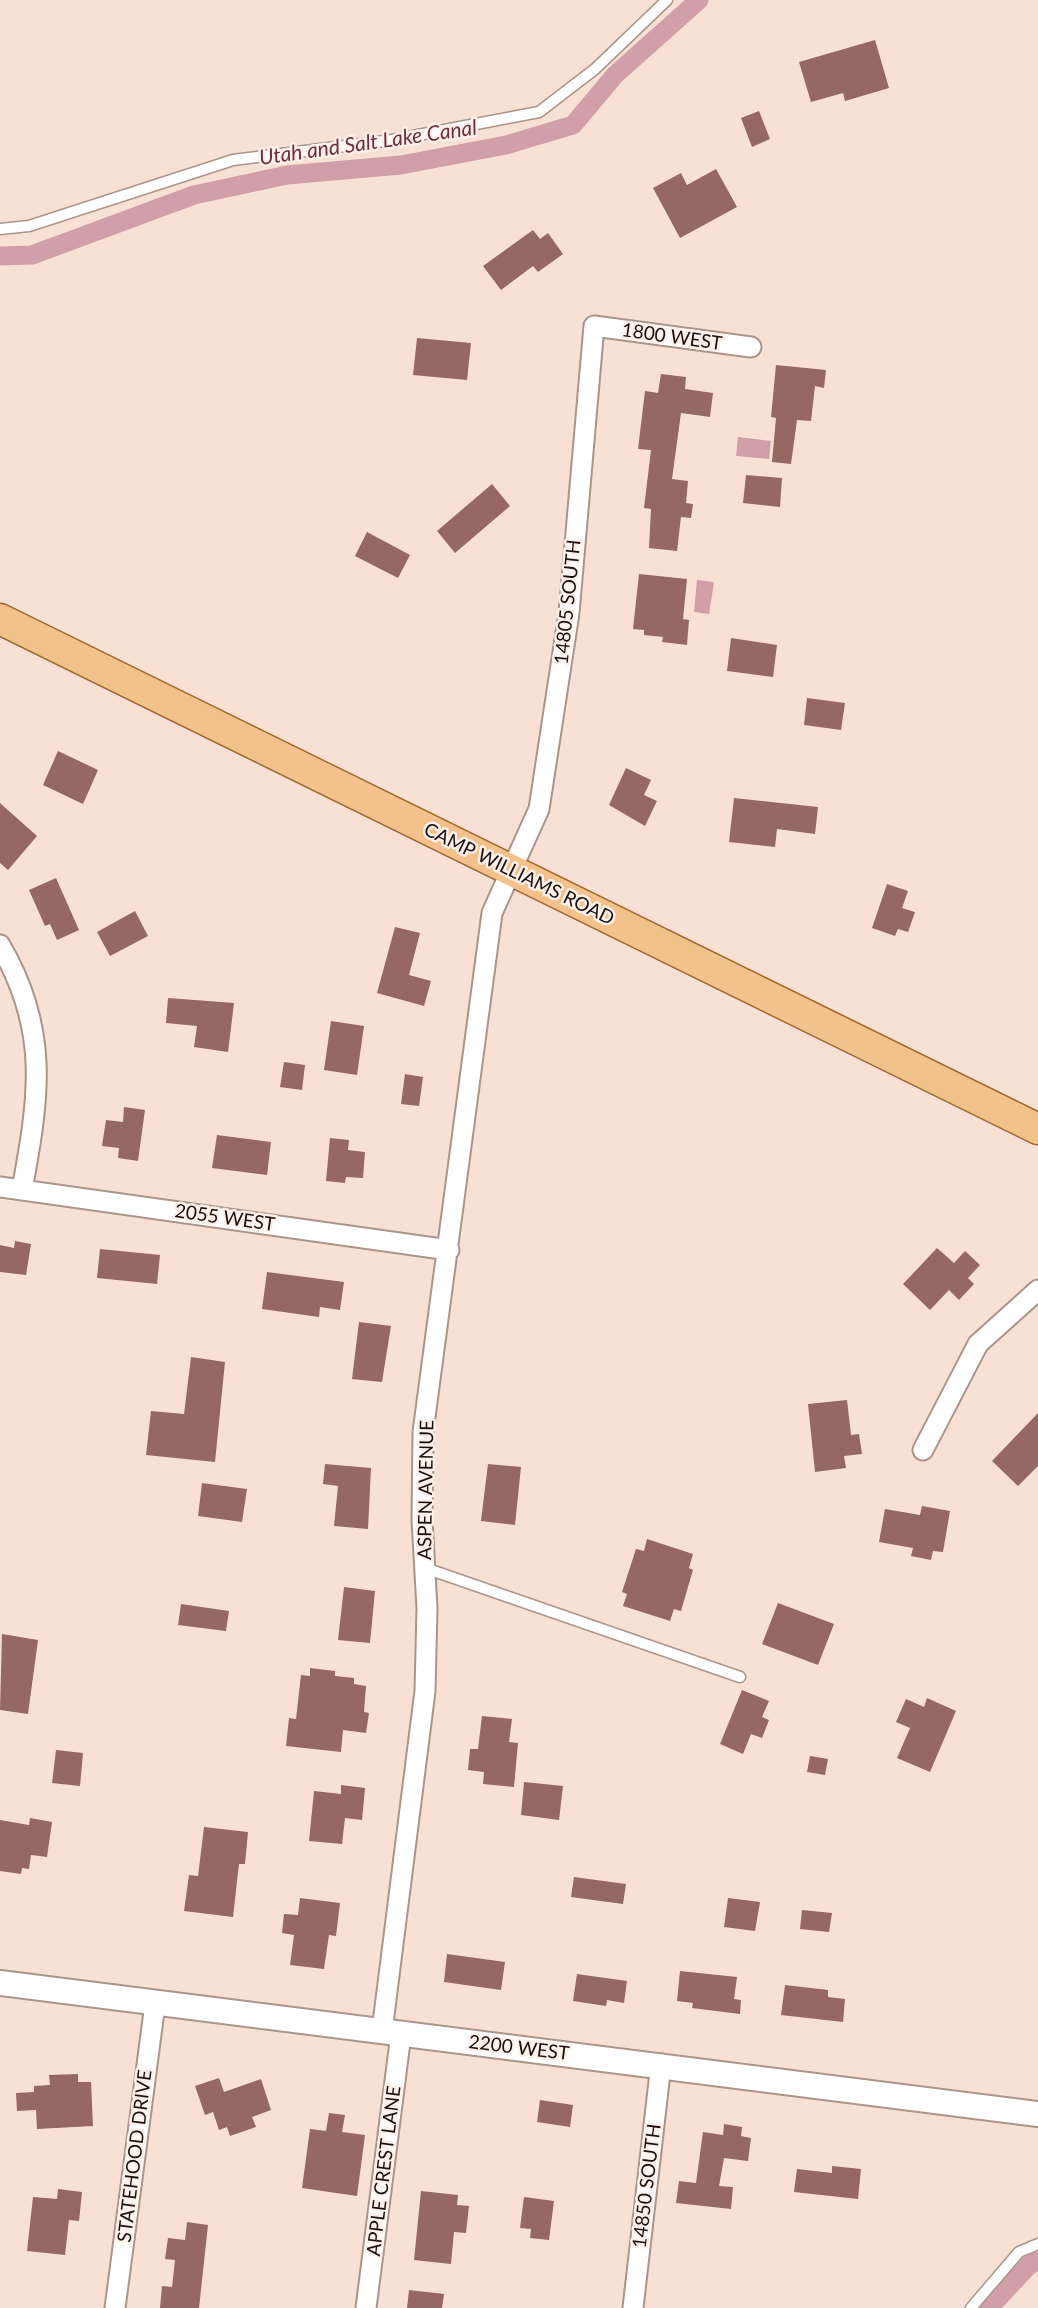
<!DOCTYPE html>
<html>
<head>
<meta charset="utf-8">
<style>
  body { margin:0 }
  canvas { display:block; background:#f9e0d5 }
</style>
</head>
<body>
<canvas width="1038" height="2308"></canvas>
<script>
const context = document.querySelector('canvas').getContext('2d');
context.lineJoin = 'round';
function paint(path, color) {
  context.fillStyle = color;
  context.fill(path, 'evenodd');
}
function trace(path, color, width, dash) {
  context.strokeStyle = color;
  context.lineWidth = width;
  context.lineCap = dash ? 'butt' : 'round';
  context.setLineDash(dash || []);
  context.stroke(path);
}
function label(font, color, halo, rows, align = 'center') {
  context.font = font + ' Lato,sans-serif';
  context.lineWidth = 5;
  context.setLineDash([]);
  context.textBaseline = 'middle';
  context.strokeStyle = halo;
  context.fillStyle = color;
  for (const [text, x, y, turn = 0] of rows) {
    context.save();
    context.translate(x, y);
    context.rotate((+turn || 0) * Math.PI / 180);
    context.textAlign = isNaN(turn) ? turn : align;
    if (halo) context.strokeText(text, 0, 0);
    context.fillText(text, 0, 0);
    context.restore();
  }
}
paint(new Path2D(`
  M 738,437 L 771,441 L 769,459 L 736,456 Z
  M 697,580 L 714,582 L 709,614 L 694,612 Z`), '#d09fa7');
trace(new Path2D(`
  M 0,256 L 32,255 L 194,195 L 287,175 L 401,165 L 506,145 L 573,125 L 615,75 L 699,0
  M 989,2308 L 1029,2265 L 1038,2261`), '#d09fa7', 19);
paint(new Path2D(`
  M 875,40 L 889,88 L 845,101 L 843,93 L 811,102 L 799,62 Z
  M 759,111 L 770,139 L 752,147 L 741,118 Z
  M 716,169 L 737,207 L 680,238 L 653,188 L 681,173 L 687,185 Z
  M 533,230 L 540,239 L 548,233 L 563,254 L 538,272 L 533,266 L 501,290 L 483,266 Z
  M 417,338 L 471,343 L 467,380 L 413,375 Z
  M 776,365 L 826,370 L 824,388 L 815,386 L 811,421 L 797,420 L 791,464 L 772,462 L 776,418 L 771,417 Z
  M 661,374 L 686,377 L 685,389 L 713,393 L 710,417 L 681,413 L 672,479 L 688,481 L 686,503 L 693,504 L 691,518 L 681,517 L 677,551 L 649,548 L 651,509 L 644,508 L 651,450 L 638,449 L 645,391 L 658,393 Z
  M 746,475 L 782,478 L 780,507 L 743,503 Z
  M 492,484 L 510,506 L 455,553 L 437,531 Z
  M 367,532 L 410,555 L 398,578 L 355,556 Z
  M 639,574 L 687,579 L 683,619 L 689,620 L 687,645 L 662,642 L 663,637 L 644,635 L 644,630 L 633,629 Z
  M 731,638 L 777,645 L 773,677 L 727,671 Z
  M 807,698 L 845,703 L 841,730 L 804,725 Z
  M 58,751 L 98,770 L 83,804 L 43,785 Z
  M 626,768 L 651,780 L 644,795 L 657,801 L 645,826 L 609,805 Z
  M 734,798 L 818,807 L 815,834 L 777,829 L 775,847 L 729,842 Z
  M 0,803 L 37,836 L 8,870 L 0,863 Z
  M 56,878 L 79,930 L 57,940 L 50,924 L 45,926 L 29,890 Z
  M 887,884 L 908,891 L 902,908 L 915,912 L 908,932 L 898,929 L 895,936 L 872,928 Z
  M 135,911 L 148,936 L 110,956 L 97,932 Z
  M 395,927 L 420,933 L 409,975 L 431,981 L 424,1006 L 377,993 Z
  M 168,998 L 234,1003 L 228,1052 L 194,1047 L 197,1026 L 166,1023 Z
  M 331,1021 L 364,1026 L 357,1075 L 324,1070 Z
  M 284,1062 L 305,1065 L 302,1090 L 280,1087 Z
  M 405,1074 L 423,1077 L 419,1106 L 401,1104 Z
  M 124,1107 L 145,1110 L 138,1161 L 118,1158 L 119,1148 L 102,1146 L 106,1120 L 123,1122 Z
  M 217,1135 L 271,1142 L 267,1175 L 212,1168 Z
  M 330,1138 L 349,1140 L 348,1150 L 365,1152 L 363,1178 L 346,1177 L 345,1183 L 326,1181 Z
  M 15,1241 L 31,1244 L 26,1275 L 0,1272 L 0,1245 L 14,1248 Z
  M 937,1248 L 954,1263 L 965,1251 L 980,1265 L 968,1278 L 974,1284 L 959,1300 L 949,1290 L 930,1310 L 903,1284 Z
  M 100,1249 L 160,1255 L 157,1284 L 97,1278 Z
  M 267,1272 L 344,1282 L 340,1310 L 320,1307 L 319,1317 L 262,1309 Z
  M 359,1322 L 391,1326 L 382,1382 L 352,1379 Z
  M 191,1357 L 225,1362 L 215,1462 L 146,1455 L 151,1411 L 184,1414 Z
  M 847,1400 L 851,1435 L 859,1434 L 862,1454 L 844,1456 L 846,1468 L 815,1472 L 808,1404 Z
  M 1038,1413 L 1038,1466 L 1018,1486 L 992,1461 Z
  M 325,1464 L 371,1468 L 368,1529 L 334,1526 L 338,1486 L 323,1484 Z
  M 488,1464 L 521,1467 L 515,1525 L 481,1521 Z
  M 202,1483 L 247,1489 L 242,1522 L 198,1516 Z
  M 922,1506 L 950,1511 L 943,1552 L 933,1551 L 931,1560 L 911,1556 L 913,1548 L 879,1542 L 885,1509 L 920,1515 Z
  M 647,1539 L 693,1554 L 689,1568 L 693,1570 L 681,1611 L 674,1609 L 670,1621 L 623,1606 L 627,1594 L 622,1592 L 636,1549 L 644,1551 Z
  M 344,1587 L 375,1591 L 370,1643 L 338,1640 Z
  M 778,1603 L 834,1624 L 818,1665 L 762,1644 Z
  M 181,1604 L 229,1611 L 226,1631 L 178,1625 Z
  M 2,1634 L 38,1640 L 28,1714 L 0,1710 Z
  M 310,1668 L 335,1671 L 335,1676 L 354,1678 L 354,1684 L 366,1686 L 364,1712 L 369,1713 L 366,1733 L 343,1730 L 341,1752 L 286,1746 L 289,1718 L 296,1719 L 301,1675 L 310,1676 Z
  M 742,1690 L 769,1701 L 762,1717 L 769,1720 L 762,1738 L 751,1734 L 743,1754 L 720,1744 Z
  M 927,1698 L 956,1711 L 930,1772 L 897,1758 L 910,1728 L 896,1722 L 906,1699 L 924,1707 Z
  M 482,1716 L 512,1719 L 509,1742 L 518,1743 L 514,1787 L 483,1784 L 484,1772 L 468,1770 L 470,1749 L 478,1749 Z
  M 56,1750 L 83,1753 L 80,1786 L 52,1783 Z
  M 810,1756 L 828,1759 L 825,1775 L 807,1772 Z
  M 524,1782 L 563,1786 L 559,1820 L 521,1815 Z
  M 341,1785 L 365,1788 L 362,1820 L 345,1818 L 342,1844 L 309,1841 L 314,1791 L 341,1794 Z
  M 30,1818 L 52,1822 L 47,1857 L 31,1855 L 29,1869 L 22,1868 L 21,1874 L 0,1871 L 0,1820 L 29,1825 Z
  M 204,1827 L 248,1832 L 245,1864 L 239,1864 L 233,1917 L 184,1911 L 189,1875 L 198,1876 Z
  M 574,1877 L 626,1884 L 623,1904 L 571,1897 Z
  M 300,1898 L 340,1903 L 336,1936 L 329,1935 L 324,1969 L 290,1965 L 294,1935 L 282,1933 L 284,1914 L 298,1915 Z
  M 728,1898 L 760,1902 L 755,1931 L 724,1927 Z
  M 802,1910 L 832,1913 L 829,1932 L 800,1929 Z
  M 447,1954 L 505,1962 L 501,1990 L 444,1982 Z
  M 680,1971 L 737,1977 L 734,1999 L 741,2000 L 740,2014 L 692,2008 L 693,2003 L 677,2001 Z
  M 577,1974 L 627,1981 L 624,2003 L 607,2000 L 606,2006 L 573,2001 Z
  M 785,1985 L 828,1990 L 828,1997 L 845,1999 L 843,2022 L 781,2015 Z
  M 78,2074 L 78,2082 L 91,2082 L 93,2126 L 37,2129 L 36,2110 L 17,2111 L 16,2093 L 34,2092 L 34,2086 L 50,2085 L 49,2075 Z
  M 219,2078 L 224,2092 L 261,2079 L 271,2110 L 252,2117 L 256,2127 L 230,2136 L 227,2127 L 219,2130 L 213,2112 L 205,2115 L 195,2086 Z
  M 540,2100 L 573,2105 L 570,2127 L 537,2122 Z
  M 329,2113 L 345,2115 L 342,2132 L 365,2135 L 357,2196 L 302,2188 L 310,2129 L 326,2131 Z
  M 724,2124 L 742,2127 L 741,2136 L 751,2138 L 748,2161 L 724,2158 L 719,2186 L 733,2187 L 731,2209 L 676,2203 L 679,2181 L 696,2183 L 703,2132 L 723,2135 Z
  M 832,2166 L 861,2169 L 858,2199 L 794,2192 L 797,2169 L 832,2173 Z
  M 58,2189 L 82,2192 L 79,2221 L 69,2220 L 65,2255 L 27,2251 L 33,2197 L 57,2199 Z
  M 421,2191 L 458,2195 L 457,2205 L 469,2206 L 466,2233 L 454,2232 L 451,2264 L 414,2260 Z
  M 524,2197 L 554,2201 L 549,2240 L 530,2238 L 531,2229 L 520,2228 Z
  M 187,2222 L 208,2225 L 199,2308 L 160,2308 L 162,2286 L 172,2287 L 175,2260 L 165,2259 L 168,2238 L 185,2240 Z
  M 409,2290 L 444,2294 L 442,2308 L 407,2308 Z`), '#956862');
const service = new Path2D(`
  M 0,229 L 29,226 L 233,160 L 392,140 L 539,112 L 595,69 L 667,0
  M 425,1568 L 740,1677
  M 971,2308 L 1019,2252 L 1038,2244`);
const minor = new Path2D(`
  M 0,945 C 50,1030 39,1097 22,1190
  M 0,1187 L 449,1250
  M 923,1450 L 978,1344 L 1038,1290
  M 382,2031 L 425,1691 L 427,1608 L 422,1520 L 423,1432 L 492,913 L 539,809 L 569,613 L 594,326 L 751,347
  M 115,2308 L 155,2004
  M 366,2308 L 401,2034
  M 633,2308 L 661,2064`);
const tertiary = new Path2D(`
  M 0,1983 L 1038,2114`);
const primary = new Path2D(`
  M 0,619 L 1038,1129`);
trace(service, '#ab9489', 13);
trace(minor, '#ab9489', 23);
trace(tertiary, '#ab9489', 28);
trace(primary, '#a0682e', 33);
trace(service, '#fff', 10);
trace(minor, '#fff', 19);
trace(tertiary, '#fff', 24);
trace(primary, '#f2c18c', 30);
label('19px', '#18100c', '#fff0e9', [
  ["1800 WEST",672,337,8],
  ["14805 SOUTH",568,602,-84],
  ["CAMP WILLIAMS ROAD",519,874,26],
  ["2055 WEST",225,1218,8],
  ["ASPEN AVENUE",426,1490,-89],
  ["2200 WEST",519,2048,7],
  ["STATEHOOD DRIVE",135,2156,-83],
  ["APPLE CREST LANE",384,2171,-83],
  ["14850 SOUTH",647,2186,-83]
]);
label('italic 21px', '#6c2e3c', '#fff0e9', [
  ["Utah and Salt Lake Canal",368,143,-8]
]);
</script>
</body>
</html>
